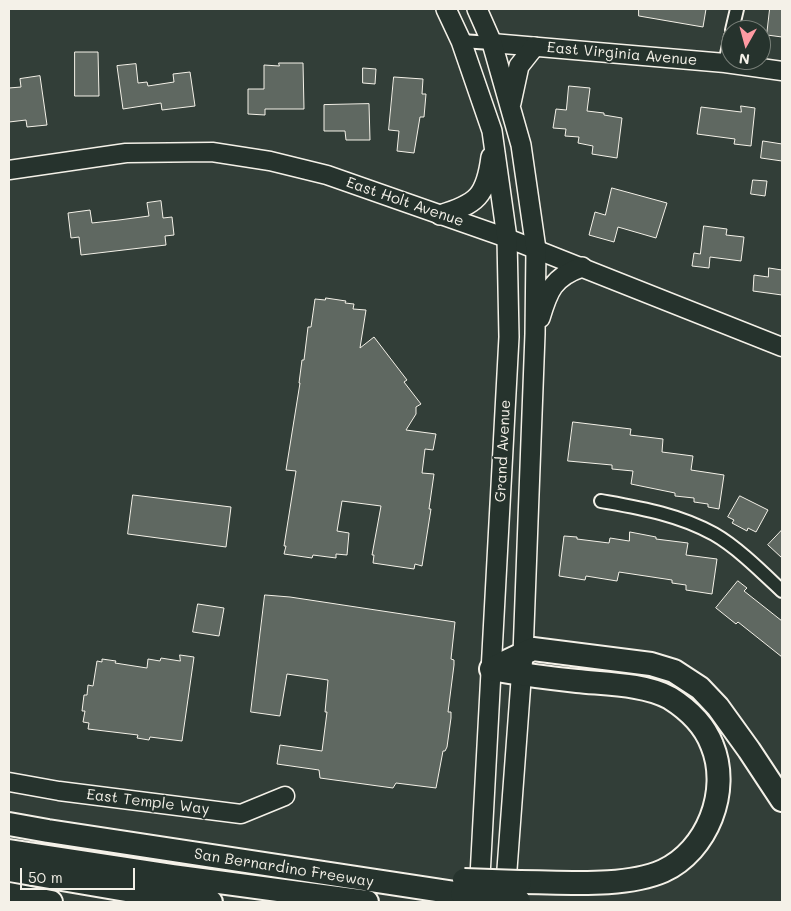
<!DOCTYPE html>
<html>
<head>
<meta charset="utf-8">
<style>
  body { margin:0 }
  #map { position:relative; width:791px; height:911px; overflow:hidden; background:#323e38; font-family:Mali,sans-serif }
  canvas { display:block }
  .frame { position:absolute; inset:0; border:10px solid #f4f1e8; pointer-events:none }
  .north { position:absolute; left:721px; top:20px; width:50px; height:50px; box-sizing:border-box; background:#26332d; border:1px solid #787f78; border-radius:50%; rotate:187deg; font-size:14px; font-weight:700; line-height:20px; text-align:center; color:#f4f1e8 }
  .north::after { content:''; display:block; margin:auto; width:18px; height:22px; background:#ff9aa2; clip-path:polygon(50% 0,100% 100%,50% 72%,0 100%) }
  .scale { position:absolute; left:20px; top:868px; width:115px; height:22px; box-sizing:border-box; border:2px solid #f4f1e8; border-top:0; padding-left:6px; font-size:15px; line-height:18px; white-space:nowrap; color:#f4f1e8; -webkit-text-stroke:4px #26332d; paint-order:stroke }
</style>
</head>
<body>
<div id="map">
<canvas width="791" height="911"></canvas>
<div class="frame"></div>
<div class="north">N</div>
<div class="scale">50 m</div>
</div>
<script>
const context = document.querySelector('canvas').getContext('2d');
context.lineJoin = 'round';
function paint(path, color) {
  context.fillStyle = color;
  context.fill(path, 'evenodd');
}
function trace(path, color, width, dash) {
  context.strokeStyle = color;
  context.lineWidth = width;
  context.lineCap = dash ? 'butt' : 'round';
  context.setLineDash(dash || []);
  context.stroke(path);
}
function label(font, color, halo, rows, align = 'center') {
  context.font = font + ' Mali,sans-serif';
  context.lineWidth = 4;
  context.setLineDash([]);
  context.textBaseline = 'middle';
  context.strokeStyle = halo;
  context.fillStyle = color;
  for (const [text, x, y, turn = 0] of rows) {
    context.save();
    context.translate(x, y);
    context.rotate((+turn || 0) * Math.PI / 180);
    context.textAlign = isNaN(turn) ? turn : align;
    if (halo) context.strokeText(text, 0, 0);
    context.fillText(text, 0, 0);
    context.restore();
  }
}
const building = new Path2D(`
  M 639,9 L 706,9 L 703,27 L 639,16 Z
  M 770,9 L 782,9 L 782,37 L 767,35 Z
  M 75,52 L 98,52 L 99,96 L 75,96 Z
  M 279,63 L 303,63 L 304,109 L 265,109 L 265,115 L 248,114 L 248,89 L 264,89 L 264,65 L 279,66 Z
  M 136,64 L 138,83 L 147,82 L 148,86 L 174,82 L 173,74 L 190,72 L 195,106 L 162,110 L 161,103 L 123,109 L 117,66 Z
  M 363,68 L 376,69 L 375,84 L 363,83 Z
  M 40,76 L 47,125 L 27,127 L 26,120 L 9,122 L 9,88 L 21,87 L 20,79 Z
  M 394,77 L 423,79 L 422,94 L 426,94 L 424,117 L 420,117 L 414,153 L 397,151 L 399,131 L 389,130 Z
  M 569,86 L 590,88 L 587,111 L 604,113 L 604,115 L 622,118 L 617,158 L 592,154 L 593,146 L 578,143 L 579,137 L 565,136 L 566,129 L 553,128 L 556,109 L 566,110 Z
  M 369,104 L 370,140 L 346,140 L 345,131 L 324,131 L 324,105 Z
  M 741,106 L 755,108 L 751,146 L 734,144 L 735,139 L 697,134 L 701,107 L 741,112 Z
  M 763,141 L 782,144 L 782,161 L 761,158 Z
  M 753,180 L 767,181 L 765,196 L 751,194 Z
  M 612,188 L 667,203 L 656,238 L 618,227 L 614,242 L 589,235 L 595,212 L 605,215 Z
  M 161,201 L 163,218 L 172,217 L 174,235 L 165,236 L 166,245 L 81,255 L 79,237 L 71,238 L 68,213 L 90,210 L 92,223 L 119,220 L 149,216 L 147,203 Z
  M 704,226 L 727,229 L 726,235 L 744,237 L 741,261 L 710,257 L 709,268 L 692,266 L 694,253 L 700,254 Z
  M 769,268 L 782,270 L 782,295 L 753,291 L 754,275 L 768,277 Z
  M 326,298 L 346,301 L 345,303 L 354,304 L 353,309 L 366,310 L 360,348 L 374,337 L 407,380 L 404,382 L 421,404 L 416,407 L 416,414 L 406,430 L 436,434 L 433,450 L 425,449 L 422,473 L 434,474 L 429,509 L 431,509 L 422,566 L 415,564 L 414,569 L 373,563 L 374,555 L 372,555 L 381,506 L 342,501 L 337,531 L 349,533 L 347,555 L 336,554 L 336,558 L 313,555 L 312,558 L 284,554 L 286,546 L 284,546 L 296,471 L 286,470 L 300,383 L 299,383 L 302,360 L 304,360 L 308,327 L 311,327 L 315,299 L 325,300 Z
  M 573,422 L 631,429 L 630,435 L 663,439 L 662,452 L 693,456 L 691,470 L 724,475 L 719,509 L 708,507 L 708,504 L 694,502 L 694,498 L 675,496 L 675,493 L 631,484 L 633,471 L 612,469 L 612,465 L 568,461 Z
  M 133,495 L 231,507 L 226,547 L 128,534 Z
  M 740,496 L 768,510 L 756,532 L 748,528 L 747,531 L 732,523 L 734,520 L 728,517 Z
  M 782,530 L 782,558 L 768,545 Z
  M 630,532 L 656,537 L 656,539 L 688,543 L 686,555 L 717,559 L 712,594 L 686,590 L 686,585 L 672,583 L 672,580 L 619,572 L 617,581 L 586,576 L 585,580 L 559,576 L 564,536 L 577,537 L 577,539 L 609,543 L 610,538 L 629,541 Z
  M 738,581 L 747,588 L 744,591 L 782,621 L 782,657 L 738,622 L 736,624 L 716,608 Z
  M 265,595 L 290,597 L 455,622 L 451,659 L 454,660 L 454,665 L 448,712 L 451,712 L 451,718 L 447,747 L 445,751 L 443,751 L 436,788 L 396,783 L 393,788 L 320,778 L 319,770 L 277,764 L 280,745 L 322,751 L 327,712 L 325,712 L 328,680 L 287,674 L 280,716 L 251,712 Z
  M 198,604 L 224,608 L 219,636 L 193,632 Z
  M 180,655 L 194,657 L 182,741 L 150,737 L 149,740 L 137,738 L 138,735 L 88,729 L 89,723 L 83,722 L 85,711 L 82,711 L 84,695 L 87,695 L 88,685 L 93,686 L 97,661 L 102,662 L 102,659 L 116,661 L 115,663 L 147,668 L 148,659 L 160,661 L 161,658 L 180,661 Z`);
paint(building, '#5f6861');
trace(building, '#f4f1e8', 1);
const street = new Path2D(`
  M 732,30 L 737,9
  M 461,41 L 492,43
  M 725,63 L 731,36
  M 601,501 C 640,508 678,514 714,534 C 737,547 763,573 782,591`);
const secondary = new Path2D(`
  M 492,43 L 725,63 L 782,71
  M 9,170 L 126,153 L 212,152 L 270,161 L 327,175 L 507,238 L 782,347
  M 9,782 L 59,791 L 241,814 L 285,796`);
const primary = new Path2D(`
  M 446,9 L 461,41 L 492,131 L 507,238 L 509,337 L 479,895
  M 477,9 L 492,43 L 521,145 L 536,249 L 535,334 L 523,654 L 505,896
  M 511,103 L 519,66 L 534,47
  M 440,215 C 477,204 486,196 491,157
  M 540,318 C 548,291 553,277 582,267`);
const highway = new Path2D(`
  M 491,669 C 519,674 548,678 577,681 C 605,684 645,684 670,698 C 689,710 704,724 712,745 C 731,791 707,851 663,871 C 624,888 563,882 520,882
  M 491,669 L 533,649 L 651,664 L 674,671 L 700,688 L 718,707 L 749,750 L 782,800
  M 9,824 L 48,831 L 462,894
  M 9,851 L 173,876 L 367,902
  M 9,870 L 167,897 L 211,902
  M 9,894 L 51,902`);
trace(street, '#f4f1e8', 16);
trace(secondary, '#f4f1e8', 21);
trace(primary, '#f4f1e8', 22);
trace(highway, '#f4f1e8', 26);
trace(street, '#26332d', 12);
trace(secondary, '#26332d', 18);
trace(primary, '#26332d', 19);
trace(highway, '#26332d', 22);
const highwayBridge = new Path2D(`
  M 464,880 L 520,882
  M 462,894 L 519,901`);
trace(highwayBridge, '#f4f1e8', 26, []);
trace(highwayBridge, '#26332d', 22);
label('15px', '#f4f1e8', '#26332d', [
  ["East Virginia Avenue",622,54,5],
  ["East Holt Avenue",405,202,19],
  ["Grand Avenue",503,451,-87],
  ["East Temple Way",148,802,7],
  ["San Bernardino Freeway",284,868,9]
]);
</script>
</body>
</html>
